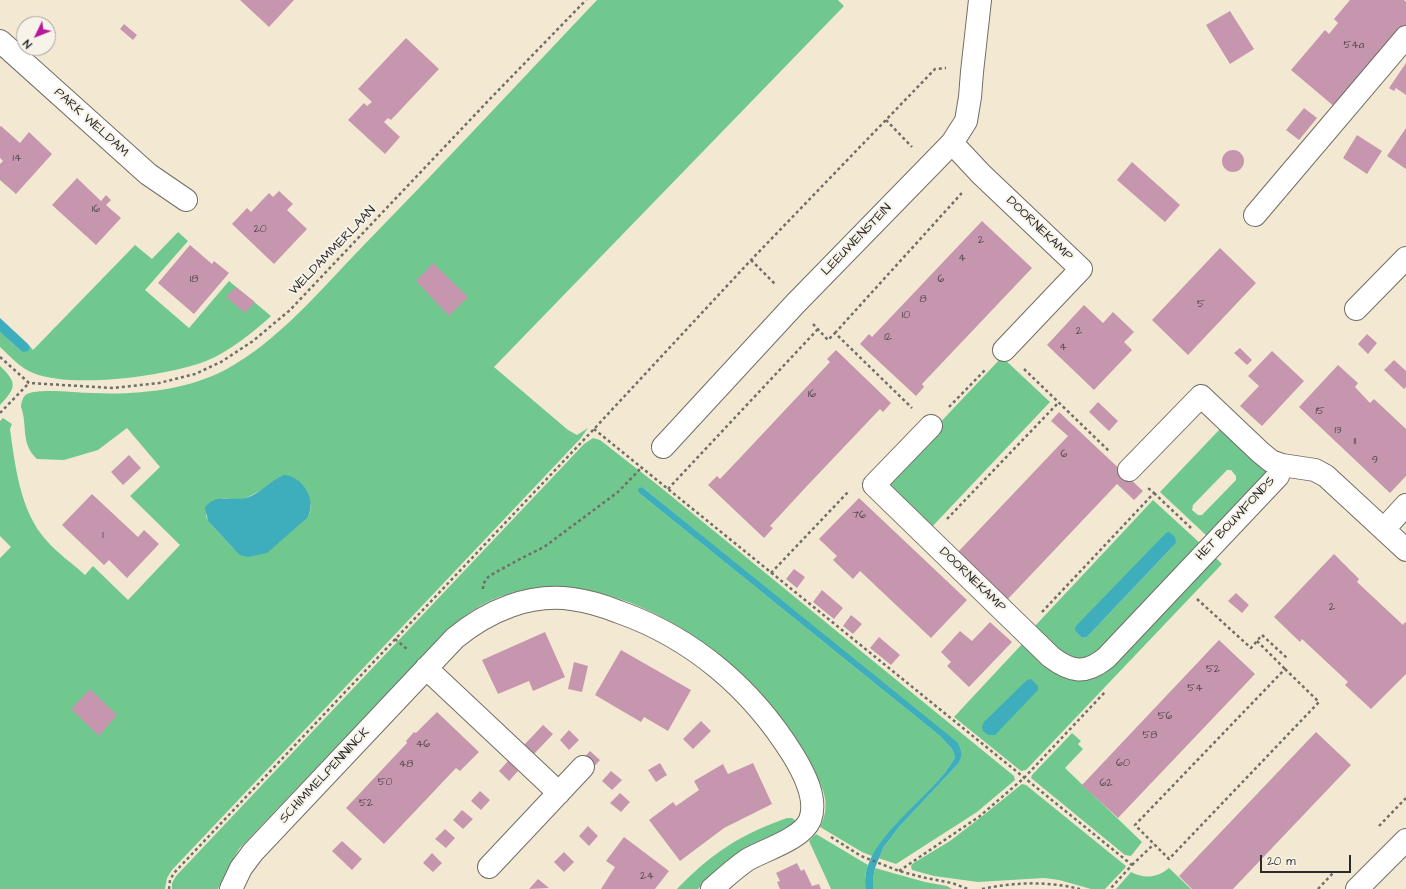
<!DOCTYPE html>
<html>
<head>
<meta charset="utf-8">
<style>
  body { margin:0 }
  #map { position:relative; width:1406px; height:889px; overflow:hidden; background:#f3e9d3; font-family:"Architects Daughter",sans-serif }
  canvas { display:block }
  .north { position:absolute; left:16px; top:16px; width:40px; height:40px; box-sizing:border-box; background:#f7f3e8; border:1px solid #a5a39c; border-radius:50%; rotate:227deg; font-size:11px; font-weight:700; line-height:16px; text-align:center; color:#2b2b2b }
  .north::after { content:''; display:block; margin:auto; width:14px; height:18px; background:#b5179e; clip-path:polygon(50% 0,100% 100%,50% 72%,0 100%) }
  .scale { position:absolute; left:1260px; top:855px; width:91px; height:18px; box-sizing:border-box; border:2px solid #2b2b2b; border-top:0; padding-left:5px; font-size:12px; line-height:14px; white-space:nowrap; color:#2b2b2b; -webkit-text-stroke:3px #f7f3e8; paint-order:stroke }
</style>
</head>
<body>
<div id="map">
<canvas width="1406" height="889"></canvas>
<div class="north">N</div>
<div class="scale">20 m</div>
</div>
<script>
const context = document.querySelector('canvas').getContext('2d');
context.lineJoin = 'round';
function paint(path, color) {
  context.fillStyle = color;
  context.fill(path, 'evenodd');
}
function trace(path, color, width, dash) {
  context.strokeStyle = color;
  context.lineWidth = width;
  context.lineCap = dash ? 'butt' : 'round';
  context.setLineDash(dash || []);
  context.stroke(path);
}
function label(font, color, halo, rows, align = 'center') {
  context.font = font + ' "Architects Daughter",sans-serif';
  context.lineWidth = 4;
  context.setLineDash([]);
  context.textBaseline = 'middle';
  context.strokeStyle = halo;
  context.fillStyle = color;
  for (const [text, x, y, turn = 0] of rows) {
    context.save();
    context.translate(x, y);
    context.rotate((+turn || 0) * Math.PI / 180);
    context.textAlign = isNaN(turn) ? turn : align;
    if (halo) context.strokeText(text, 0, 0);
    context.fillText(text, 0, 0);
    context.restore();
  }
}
paint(new Path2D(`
  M 597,0 L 838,0 L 844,6 L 494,367 L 568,430 L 577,435 L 588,428 L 581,438 L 172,870 L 167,878 L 165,889 L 0,889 L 0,558 L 11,547 L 0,536 L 0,421 L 3,418 L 12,424 L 10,429 C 15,465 20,511 46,540 C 57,553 72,563 85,575 L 93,566 L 128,600 L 180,545 L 130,496 L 160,467 L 127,428 L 98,450 L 64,460 L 37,459 C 20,443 28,426 21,407 C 21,402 23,396 27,394 C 40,388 76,393 91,393 C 136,395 184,391 225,370 C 279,341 321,289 363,246 C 442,165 519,82 597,0 ZM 262,490 L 311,505 L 310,512 L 308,517 L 233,548 L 208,521 L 206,516 L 208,504 L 224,498 L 235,500 L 246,498 Z
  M 178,232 L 188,241 L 145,290 L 189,328 L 229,281 L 271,316 C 255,331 227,353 206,361 C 168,376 71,389 33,373 C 20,368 10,356 0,347 L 0,332 L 21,351 L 30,347 L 28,344 L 33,350 L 135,245 L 152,259 Z
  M 1002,357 L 1050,402 L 930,529 L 882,484 Z
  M 0,366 C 18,383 16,388 0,405 Z
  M 1220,429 L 1270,472 L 1208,537 L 1160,492 ZM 1227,470 L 1231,470 L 1236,476 L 1236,480 L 1202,515 L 1198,515 L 1192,510 L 1193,505 Z
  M 593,438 L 600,440 L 659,486 L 1014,776 L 1015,780 L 977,812 L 896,864 L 878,858 L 883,848 L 899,827 L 958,764 L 961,757 L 960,747 L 642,487 L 639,493 L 940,736 L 952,749 L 955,757 C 942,782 909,809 890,831 C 883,838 878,848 872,856 L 862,852 L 820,827 C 833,801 821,785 809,762 C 767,678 670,602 575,588 C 545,584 509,590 482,605 C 469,612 458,621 447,630 L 239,849 L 232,861 L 218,889 L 172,889 L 172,883 L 176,876 L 584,444 Z
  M 1153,500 L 1201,544 L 1098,653 L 1079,660 L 1064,656 L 1034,627 ZM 1176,543 L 1087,637 L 1082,638 L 1076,632 Z
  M 1213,555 L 1222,564 L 1026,770 L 1021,771 L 954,717 L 1023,643 L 1077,677 Z
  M 1072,733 L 1081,741 L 1078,744 L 1083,749 L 1065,768 L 1142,842 L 1131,856 L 1125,855 L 1031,778 L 1032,775 Z
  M 1022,784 L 1026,785 L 1126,866 L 1125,868 L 1105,889 L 1091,889 L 1059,880 L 1044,878 L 978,882 L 934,876 L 912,870 L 911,866 L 912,864 L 950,841 L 985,814 Z
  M 787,818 L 792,818 L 796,821 C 786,831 774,834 762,840 C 737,852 717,870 698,889 L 677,889 C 712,853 739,835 787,818 Z
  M 816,834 L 868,865 L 865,876 L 866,889 L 831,889 L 809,841 Z
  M 875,868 L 925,882 L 947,886 L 952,889 L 873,889 L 873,879 Z
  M 1169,868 L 1191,889 L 1116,889 L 1131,872 C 1144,879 1157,878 1169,868 Z`), '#70c88f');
paint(new Path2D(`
  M 0,318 L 28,344 L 30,347 L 29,350 L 25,352 L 21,351 L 0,332 Z
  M 284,475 C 302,476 317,499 308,517 L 267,553 L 248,557 L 240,555 L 233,548 L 208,521 L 205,508 C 213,493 233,501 246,498 C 260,494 270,481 284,475 Z
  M 642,487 L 957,742 C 962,749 963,757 958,764 L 899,827 L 883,848 L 875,868 L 873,879 L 873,889 L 866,889 C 857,841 935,797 955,757 L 952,749 L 940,736 L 639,493 L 638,489 Z
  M 1169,532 L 1175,537 L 1176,543 L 1087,637 L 1082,638 L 1076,632 L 1075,629 L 1076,626 L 1166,533 Z
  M 1031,679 L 1038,686 L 1038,690 L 995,735 L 988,735 L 983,731 L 982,727 L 984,722 L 1027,680 Z`), '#3eadbc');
paint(new Path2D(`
  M 240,0 L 294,0 L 269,27 Z
  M 1350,0 L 1404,0 L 1406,2 L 1406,26 L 1336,108 L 1291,70 L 1325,30 L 1329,34 L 1338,23 L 1334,19 Z
  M 1230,11 L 1254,49 L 1230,64 L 1206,25 Z
  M 124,24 L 137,35 L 133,40 L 120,29 Z
  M 406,38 L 439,69 L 391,120 L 388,118 L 384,122 L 400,137 L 385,154 L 348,120 L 364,103 L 367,106 L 372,102 L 358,89 Z
  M 1406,63 L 1406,95 L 1396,88 L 1394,91 L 1389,88 Z
  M 1304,108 L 1317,118 L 1299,140 L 1286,130 Z
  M 1,126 L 20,143 L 29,132 L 52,154 L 16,194 L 0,180 L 0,164 L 3,161 L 0,158 L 0,127 Z
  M 1406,128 L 1406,169 L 1387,156 Z
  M 1357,135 L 1382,151 L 1367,174 L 1343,158 Z
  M1222 161a11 11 0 1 1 22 0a11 11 0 1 1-22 0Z
  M 1132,162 L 1180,205 L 1165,222 L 1117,180 Z
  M 77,178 L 101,201 L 106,195 L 111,200 L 106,205 L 121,218 L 96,245 L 52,205 Z
  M 279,191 L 293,204 L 287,210 L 307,229 L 274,264 L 232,224 L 247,208 L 251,212 L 269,193 L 273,197 Z
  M 982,221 L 1032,268 L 922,384 L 924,387 L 916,396 L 860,344 L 869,334 L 872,337 Z
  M 190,245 L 212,264 L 214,261 L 229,273 L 194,314 L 158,283 Z
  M 1220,248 L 1256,283 L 1188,355 L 1152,320 Z
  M 433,263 L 468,297 L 449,316 L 416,281 Z
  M 236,287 L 255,302 L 245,313 L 226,297 Z
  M 1084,305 L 1103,323 L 1113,312 L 1134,332 L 1124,342 L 1132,350 L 1094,390 L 1047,345 Z
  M 1367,334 L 1377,343 L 1368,354 L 1358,344 Z
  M 1240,348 L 1252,360 L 1247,365 L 1234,353 Z
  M 836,350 L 891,403 L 883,412 L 880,409 L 806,487 L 770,526 L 773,528 L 764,538 L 708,485 L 717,476 L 720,479 L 739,459 L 830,362 L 827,359 Z
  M 1272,351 L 1304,381 L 1262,426 L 1240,406 L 1259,386 L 1248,376 Z
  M 1394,360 L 1406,371 L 1406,387 L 1404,389 L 1384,370 Z
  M 1338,365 L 1358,383 L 1355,387 L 1370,403 L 1374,399 L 1406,429 L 1406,476 L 1390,493 L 1299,407 Z
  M 1098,402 L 1118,421 L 1109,431 L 1089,412 Z
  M 1059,412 L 1143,491 L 1134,500 L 1117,484 L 1007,600 L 957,553 L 1068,436 L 1051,421 Z
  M 129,455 L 141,468 L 123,485 L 111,472 Z
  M 92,494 L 138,537 L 144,530 L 159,544 L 127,578 L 109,560 L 104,565 L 62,525 Z
  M 859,498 L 967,600 L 931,638 L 860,571 L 853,579 L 833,560 L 837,556 L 819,539 Z
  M 1334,554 L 1359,579 L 1357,582 L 1403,625 L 1405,622 L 1406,623 L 1406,674 L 1371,709 L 1345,685 L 1348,682 L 1302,639 L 1300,642 L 1274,617 Z
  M 794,569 L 805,577 L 797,588 L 786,579 Z
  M 822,590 L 843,608 L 834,619 L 813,602 Z
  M 1236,593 L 1249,605 L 1242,613 L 1228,601 Z
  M 851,615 L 862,624 L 853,634 L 843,626 Z
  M 990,622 L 1012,642 L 969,687 L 947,666 L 951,662 L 941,652 L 960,631 L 972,641 Z
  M 545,632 L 565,677 L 533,691 L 529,681 L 498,694 L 482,660 Z
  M 879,637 L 900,655 L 891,665 L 870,648 Z
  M 1219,640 L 1255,674 L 1118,818 L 1082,785 Z
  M 621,650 L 691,690 L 668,731 L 644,717 L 641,722 L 595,695 Z
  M 574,662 L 588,666 L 582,692 L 568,689 Z
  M 90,689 L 117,715 L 99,736 L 71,709 Z
  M 437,712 L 479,752 L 460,771 L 456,768 L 384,844 L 346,808 L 407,743 L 406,741 L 414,732 L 416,733 Z
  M 701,721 L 711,731 L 693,749 L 683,739 Z
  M 543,725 L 553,734 L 534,754 L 524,745 Z
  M 569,730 L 579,740 L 569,750 L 560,740 Z
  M 1316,732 L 1351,765 L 1233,889 L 1192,889 L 1179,876 Z
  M 590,751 L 600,760 L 591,770 L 581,761 Z
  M 508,761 L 518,771 L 509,781 L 499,771 Z
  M 660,763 L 667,775 L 656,782 L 648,770 Z
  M 753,763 L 772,804 L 724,828 L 680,861 L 649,820 L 673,802 L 676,806 L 699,790 L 694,781 L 723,764 L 728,774 Z
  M 611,771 L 622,780 L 612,790 L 602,781 Z
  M 480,791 L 490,800 L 481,810 L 471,801 Z
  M 620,793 L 630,802 L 621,812 L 610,803 Z
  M 462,810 L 473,819 L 463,829 L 453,820 Z
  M 588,826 L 598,836 L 589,846 L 579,836 Z
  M 445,829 L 455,838 L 446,848 L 435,839 Z
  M 624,837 L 669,871 L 655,889 L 601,889 L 615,867 L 606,861 Z
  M 342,841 L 362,859 L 352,870 L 332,851 Z
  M 564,852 L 574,862 L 564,872 L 554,862 Z
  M 432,853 L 442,863 L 433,872 L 423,863 Z
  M 797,863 L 801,871 L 804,869 L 812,886 L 819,884 L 821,889 L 780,889 L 777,882 L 780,881 L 776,873 Z
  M 538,879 L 549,888 L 529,889 Z`), '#c696af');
const minor = new Path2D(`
  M 0,41 L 148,174 L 186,200
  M 952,143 L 981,174 L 1081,269 L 1004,350
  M 1255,215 L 1406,37
  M 1356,309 L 1406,258
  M 931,426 L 874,485 L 1051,657 C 1071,672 1085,675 1106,658 L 1278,476 L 1282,465
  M 663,447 L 795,304 L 952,143 L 966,121 L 970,97 L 972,72 L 980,0
  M 1129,470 L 1201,396 L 1260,452 L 1271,461 L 1282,465 L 1315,470 L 1326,476 L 1406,550
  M 1384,529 L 1406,505
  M 426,668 L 559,793
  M 489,867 L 583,767
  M 231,889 L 241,868 L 253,852 L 455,638 C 488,611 529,593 572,599 C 588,601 604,606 619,612 C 693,638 752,689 793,755 C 804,773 818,799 810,820 C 802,839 764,850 747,860 C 734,869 723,879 712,889
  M 1357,889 L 1406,840`);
trace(minor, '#716e66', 24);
trace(new Path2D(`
  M 886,120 L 912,147
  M 751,260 L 776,285
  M 813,324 L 828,340 L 835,333 L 912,408
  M 835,333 L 961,194 L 960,193
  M 0,357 L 29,383 L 113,388 L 159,383 L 195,374 L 221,362 L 253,341 L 290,310 L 488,101 L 586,0
  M 1024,369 L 1109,451
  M 949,407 L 986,369
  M 0,413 L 29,383
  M 594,429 L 1132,865 L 1110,889
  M 668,489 L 818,329
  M 1154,493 L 1191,528
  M 947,519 L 1059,402
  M 771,573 L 848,492
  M 483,589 L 483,584 L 489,576 L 522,558 L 544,547 L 618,492 L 642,467
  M 1197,599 L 1251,648 L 1262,635 L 1287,658
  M 1042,612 L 1154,493 L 1148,488
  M 395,639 L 407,649
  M 1257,641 L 1285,669
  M 1285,669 L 1319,702 L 1169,859 L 1135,825 Z
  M 1379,826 L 1406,798
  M 831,837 L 861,856 L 899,871 L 926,878 L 952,883 L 968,889
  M 1132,865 L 1154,844
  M 899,871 L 980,816 L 1024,778 L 1105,692
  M 169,889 L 170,880 L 174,873 L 594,429 L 751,260 L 935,69 L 946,68
  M 982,889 C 1015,882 1047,881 1080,889
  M 1318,889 L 1334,872`), '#716e66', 2.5, [3, 3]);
trace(minor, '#fff', 22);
label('11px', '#52464c', null, [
  ["54a",1354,46],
  ["14",17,159],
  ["16",96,210],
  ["20",260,230],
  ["2",981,241],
  ["4",962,259],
  ["18",194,280],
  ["6",941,280],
  ["8",923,300],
  ["5",1201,305],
  ["10",906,316],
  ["2",1079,332],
  ["12",888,338],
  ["4",1063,348],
  ["16",812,395],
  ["15",1320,412],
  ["13",1338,431],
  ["11",1355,442],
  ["6",1064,455],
  ["9",1375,461],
  ["76",859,516],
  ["1",103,536],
  ["2",1332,608],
  ["52",1213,670],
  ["54",1195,689],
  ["56",1165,717],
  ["58",1150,736],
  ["46",423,745],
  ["60",1123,764],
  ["48",406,765],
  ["50",385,783],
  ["62",1106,784],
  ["52",366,804],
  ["24",647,877]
]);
label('13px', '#2b2b2b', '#f7f3e8', [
  ["PARK WELDAM",91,123,42],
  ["DOORNEKAMP",1039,229,44],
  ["LEEUWENSTEIN",857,240,-46],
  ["WELDAMMERLAAN",333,251,-46],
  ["HET BOUWFONDS",1236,519,-47],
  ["DOORNEKAMP",972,580,44],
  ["SCHIMMELPENNINCK",325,776,-47]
]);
</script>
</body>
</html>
